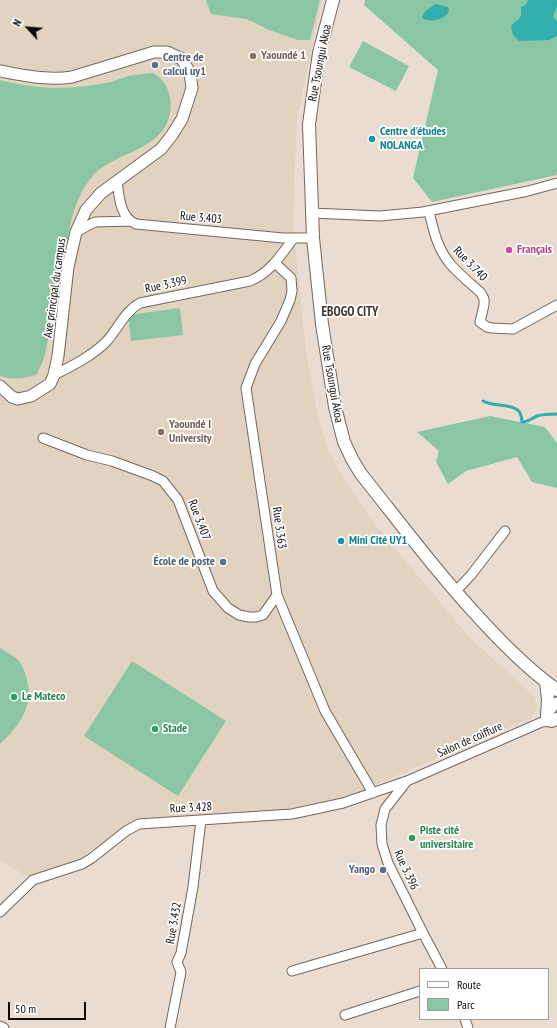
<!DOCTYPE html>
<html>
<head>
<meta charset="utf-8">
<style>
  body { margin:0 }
  #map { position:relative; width:557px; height:1028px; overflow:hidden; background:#eadcd1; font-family:"PT Sans Narrow",sans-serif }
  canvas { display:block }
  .legend { position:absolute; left:419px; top:968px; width:130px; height:52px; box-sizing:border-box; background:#fff; border:1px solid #9f9d9c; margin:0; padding:5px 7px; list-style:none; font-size:12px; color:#0f0a07 }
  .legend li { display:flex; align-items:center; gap:8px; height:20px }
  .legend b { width:20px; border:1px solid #9f9d9c }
  .north { position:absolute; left:8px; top:8px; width:40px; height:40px; -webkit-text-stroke:3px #fff; paint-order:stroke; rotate:296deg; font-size:11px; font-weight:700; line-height:16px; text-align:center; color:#0f0a07 }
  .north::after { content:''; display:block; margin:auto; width:14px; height:18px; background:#0f0a07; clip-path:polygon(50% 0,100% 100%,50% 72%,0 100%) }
  .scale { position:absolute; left:8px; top:1002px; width:78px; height:18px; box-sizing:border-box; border:2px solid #0f0a07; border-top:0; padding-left:5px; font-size:12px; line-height:14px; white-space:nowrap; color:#0f0a07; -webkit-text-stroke:3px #fff; paint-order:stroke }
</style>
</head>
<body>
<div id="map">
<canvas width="557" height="1028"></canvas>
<ul class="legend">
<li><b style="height:5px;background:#fff"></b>Route</li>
<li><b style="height:11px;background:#8ac6a3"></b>Parc</li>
</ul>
<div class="north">N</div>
<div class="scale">50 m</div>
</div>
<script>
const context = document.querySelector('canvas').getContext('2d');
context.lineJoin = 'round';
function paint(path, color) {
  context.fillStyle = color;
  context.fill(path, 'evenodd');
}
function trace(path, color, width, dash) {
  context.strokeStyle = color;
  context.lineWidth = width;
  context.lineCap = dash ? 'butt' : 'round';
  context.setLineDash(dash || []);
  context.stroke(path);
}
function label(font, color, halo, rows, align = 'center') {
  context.font = font + ' "PT Sans Narrow",sans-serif';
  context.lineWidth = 3.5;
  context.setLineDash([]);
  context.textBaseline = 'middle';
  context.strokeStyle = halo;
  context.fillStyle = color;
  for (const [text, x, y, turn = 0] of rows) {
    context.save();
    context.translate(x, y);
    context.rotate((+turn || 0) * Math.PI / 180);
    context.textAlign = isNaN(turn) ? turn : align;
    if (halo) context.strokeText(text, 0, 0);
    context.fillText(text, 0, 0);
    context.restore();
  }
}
paint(new Path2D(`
  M 0,0 L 322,0 L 297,117 L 293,224 L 306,351 L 317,412 L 328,451 L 345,480 L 374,523 L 468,636 L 535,697 L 537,710 L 529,719 L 349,796 L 275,812 L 133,822 L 87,853 L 55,871 L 27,876 L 4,863 L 0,860 Z`), '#e2d3c0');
paint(new Path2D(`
  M 206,0 L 320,0 L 310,40 L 298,40 L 269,30 L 247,19 L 211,14 Z
  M 365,0 L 557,0 L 557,175 L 432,202 L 413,178 L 438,70 L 364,5 Z
  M 363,41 L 409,66 L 396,91 L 349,67 Z
  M 153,73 C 163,79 167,85 170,97 C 171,103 171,111 169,118 C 159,148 123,152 100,169 C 95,172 91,178 88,182 C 68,210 68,244 62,275 C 59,292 54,309 50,326 C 47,344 46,360 36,375 C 23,379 13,380 0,376 L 0,80 C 38,90 72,90 111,82 C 117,80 122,78 128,76 C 136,74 145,74 153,73 Z
  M 180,308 L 183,335 L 131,341 L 128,315 Z
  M 490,416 L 545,427 L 557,443 L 557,488 L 532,482 L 517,457 L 466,471 L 448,484 L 436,462 L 439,451 L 417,432 Z
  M 0,648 C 6,652 13,655 18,660 C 23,665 25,673 27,680 C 34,706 19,726 0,744 Z
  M 132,661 L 226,721 L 178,796 L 84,736 Z`), '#8ac6a3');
paint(new Path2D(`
  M 529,0 L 557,0 L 557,6 L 553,17 L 557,21 L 557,36 L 549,40 L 519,41 L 513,35 L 511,26 C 519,17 522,21 521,7 L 525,5 Z
  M 435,4 L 448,7 L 449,11 C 445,20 430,23 422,18 C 424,9 430,9 435,4 Z`), '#32aeaf');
trace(new Path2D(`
  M 483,401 C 492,407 515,403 520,413 C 521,415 522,419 522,422 C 528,422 532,418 537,416 C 544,414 551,414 557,414`), '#32aeaf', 3);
const minor = new Path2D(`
  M 117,181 C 119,196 120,218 136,224 L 283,238 L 313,238
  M 429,211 C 433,230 438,250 451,265 C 460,275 471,284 481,293 L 484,299 L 484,305 L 480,322 L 487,327 L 492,328 L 513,329 L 557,305
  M 311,213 L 380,216 L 423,212 L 528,191 L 557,183
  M 76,232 L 95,222 L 130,221
  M 275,263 L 291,278 L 292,291 L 290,300 L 281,321 L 255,364 L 246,388 L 277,595 L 325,711 L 373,793
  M 54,375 C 72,366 92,356 106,342 C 118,329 124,312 140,303 L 250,281 C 270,273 281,255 293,239
  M 43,438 L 87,455 L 112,461 L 153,476 L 163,481 L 178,500 L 213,591 L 228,608 L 239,615 L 249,617 L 256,617 L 263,615 L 277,595
  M 455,592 L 471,575 L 505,531
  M 546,716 L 557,702
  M 406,782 L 385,809 L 381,825 L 382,844 L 388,863 L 423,933 L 442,969
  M 0,912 L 33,880 L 82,864 L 92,858 L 126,831 L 139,824 L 292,814 L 343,803 L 407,781 L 542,722 L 551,721 L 556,718
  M 292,971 L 423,933
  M 345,1015 L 420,991
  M 465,1019 L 468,1028
  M 0,1026 L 4,1028
  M 170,1028 L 181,972 L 177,962 L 181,953 L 193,887 L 201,820`);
const tertiary = new Path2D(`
  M 0,71 C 23,75 48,81 72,77 L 141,56 L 154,52 L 167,52 L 182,59 L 190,73 L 192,88 L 182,119 L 172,135 L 161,149 L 101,193 L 86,210 L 76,232 L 68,267 L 58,356 L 54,375 L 50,384 L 31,396 L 18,399 L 12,397 L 0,386`);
const secondary = new Path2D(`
  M 333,0 L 319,53 L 309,124 L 313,238 L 322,324 L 335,407 L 344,442 L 352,459 L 361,474 C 401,524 439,575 483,622 C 506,647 529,670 557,690
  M 546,682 L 548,699 L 547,716
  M 551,721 L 557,719`);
trace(minor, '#73675d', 11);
trace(tertiary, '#73675d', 13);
trace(secondary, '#73675d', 14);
trace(minor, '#fff', 9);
trace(tertiary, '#fff', 11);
trace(secondary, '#fff', 12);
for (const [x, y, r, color] of [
  [253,56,4,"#8d6e63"],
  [155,65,4,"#5c6f8a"],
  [372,139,4,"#0f9aa8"],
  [509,250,4,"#d1479c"],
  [161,432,4,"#8d6e63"],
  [341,541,4,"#0f9aa8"],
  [223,562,4,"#5c6f8a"],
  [14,697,4,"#2e9e5b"],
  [155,729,4,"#2e9e5b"],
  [412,838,4,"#2e9e5b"],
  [383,870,4,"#5c6f8a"]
]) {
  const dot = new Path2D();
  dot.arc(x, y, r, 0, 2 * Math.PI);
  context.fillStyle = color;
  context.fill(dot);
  trace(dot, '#fff', 1.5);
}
label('bold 12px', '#785e54', '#fff', [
  ["Yaoundé 1",261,56],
  ["Yaoundé I",169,425],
  ["University",169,439]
], 'left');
label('bold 12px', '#4e5e75', '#fff', [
  ["Centre de",163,58,"left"],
  ["calcul uy1",163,72,"left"],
  ["École de poste",215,562],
  ["Yango",375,870]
], 'right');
label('12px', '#0f0a07', '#fff', [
  ["Rue Tsoungui Akoa",320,63,-79],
  ["Rue 3.403",201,218,5],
  ["Rue 3.740",470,264,46],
  ["Rue 3.399",166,285,-12],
  ["Axe principal du campus",55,288,-82],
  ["Rue Tsoungui Akoa",332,384,80],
  ["Rue 3.407",199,520,69],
  ["Rue 3.363",279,528,82],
  ["Salon de coiffure",470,740,-24],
  ["Rue 3.428",191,808,-3],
  ["Rue 3.396",406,870,65],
  ["Rue 3.432",174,923,-80]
]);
label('bold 12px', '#0d838f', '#fff', [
  ["Centre d'études",380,132],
  ["NOLANGA",380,146],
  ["Mini Cité UY1",349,541]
], 'left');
label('bold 12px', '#b23c85', '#fff', [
  ["Français",517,250]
], 'left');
label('bold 12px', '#27864d', '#fff', [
  ["Le Mateco",22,697],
  ["Stade",163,729],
  ["Piste cité",420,831],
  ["universitaire",420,845]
], 'left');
label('bold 13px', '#3e342b', '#fff', [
  ["EBOGO CITY",350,312]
]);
</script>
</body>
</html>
